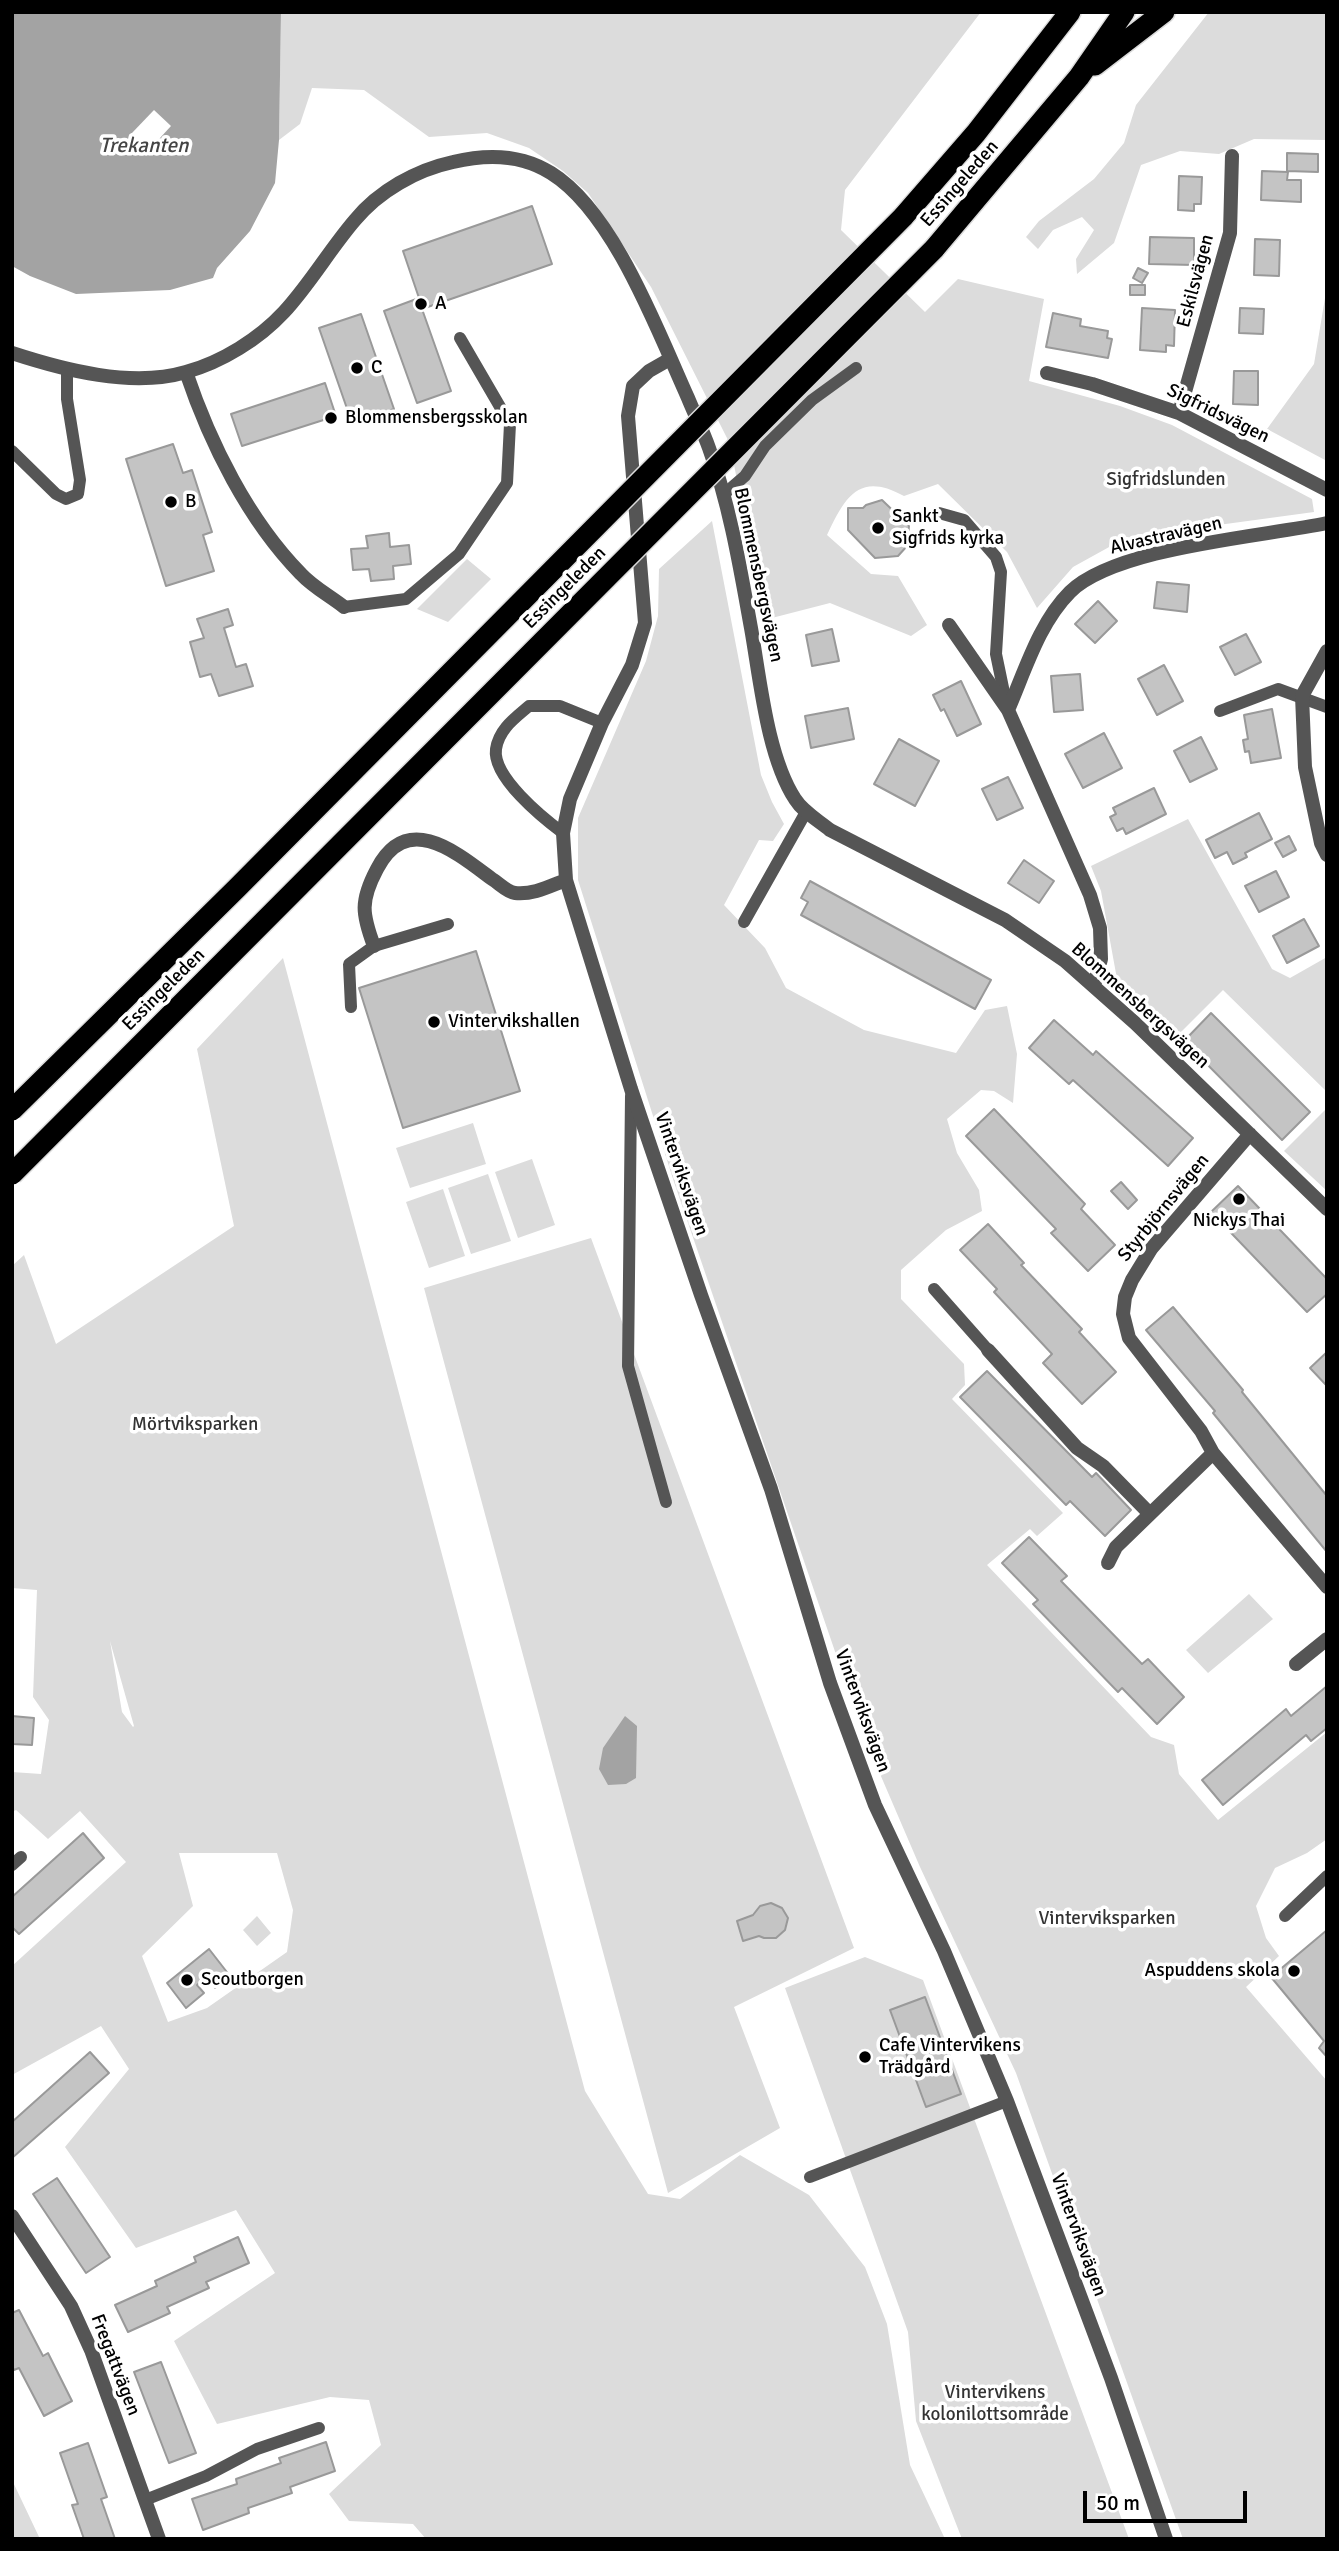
<!DOCTYPE html>
<html>
<head>
<meta charset="utf-8">
<style>
  body { margin:0 }
  #map { position:relative; width:1339px; height:2551px; overflow:hidden; background:#fff; font-family:Signika,sans-serif }
  canvas { display:block }
  .frame { position:absolute; inset:0; border:14px solid #000; pointer-events:none }
  .scale { position:absolute; left:1083px; top:2491px; width:164px; height:32px; box-sizing:border-box; border:4px solid #000; border-top:0; padding-left:9px; font-size:21px; line-height:24px; white-space:nowrap; color:#000; -webkit-text-stroke:5px #fff; paint-order:stroke }
</style>
</head>
<body>
<div id="map">
<canvas width="1339" height="2551"></canvas>
<div class="frame"></div>
<div class="scale">50 m</div>
</div>
<script>
const context = document.querySelector('canvas').getContext('2d');
context.lineJoin = 'round';
function paint(path, color) {
  context.fillStyle = color;
  context.fill(path, 'evenodd');
}
function trace(path, color, width, dash) {
  context.strokeStyle = color;
  context.lineWidth = width;
  context.lineCap = dash ? 'butt' : 'round';
  context.setLineDash(dash || []);
  context.stroke(path);
}
function label(font, color, halo, rows, align = 'center') {
  context.font = font + ' Signika,sans-serif';
  context.lineWidth = 7;
  context.setLineDash([]);
  context.textBaseline = 'middle';
  context.strokeStyle = halo;
  context.fillStyle = color;
  for (const [text, x, y, turn = 0] of rows) {
    context.save();
    context.translate(x, y);
    context.rotate((+turn || 0) * Math.PI / 180);
    context.textAlign = isNaN(turn) ? turn : align;
    if (halo) context.strokeText(text, 0, 0);
    context.fillText(text, 0, 0);
    context.restore();
  }
}
paint(new Path2D(`
  M 281,12 L 981,12 L 845,190 L 841,230 L 925,312 L 958,279 L 1044,299 L 1029,381 L 1120,406 L 1172,425 L 1312,499 L 1314,512 L 1152,534 L 1111,546 L 1073,567 L 1037,608 L 1007,552 L 938,484 L 904,496 C 859,471 845,497 827,535 L 871,574 L 898,576 L 927,625 L 911,636 L 830,603 L 764,620 L 730,444 L 651,287 L 588,193 L 563,171 L 529,148 L 487,133 L 429,137 L 364,90 L 312,88 L 300,124 L 279,140 Z
  M 1209,12 L 1327,12 L 1327,140 L 1254,139 L 1219,154 L 1180,151 L 1141,165 L 1114,243 L 1077,274 L 1076,259 L 1094,230 L 1082,217 L 1053,230 L 1038,249 L 1026,237 L 1039,221 L 1094,179 L 1124,143 L 1136,105 Z
  M 1327,248 L 1327,451 L 1325,460 L 1267,429 L 1314,364 L 1326,292 Z
  M 712,521 L 761,775 L 772,802 L 784,824 L 773,841 L 759,840 L 724,905 L 765,948 L 786,988 L 864,1030 L 956,1053 L 985,1010 L 1007,1006 L 1017,1054 L 1013,1103 L 994,1091 L 981,1090 L 947,1119 L 957,1153 L 979,1190 L 982,1211 L 946,1230 L 901,1270 L 901,1299 L 964,1364 L 965,1385 L 952,1399 L 1063,1513 L 1037,1536 L 1030,1529 L 987,1565 L 1151,1737 L 1174,1745 L 1179,1774 L 1218,1820 L 1327,1732 L 1327,1839 L 1307,1853 L 1275,1868 L 1256,1906 L 1266,1938 L 1279,1956 L 1246,1987 L 1327,2081 L 1327,2539 L 1183,2539 L 1016,2073 L 920,1867 L 865,1739 L 674,1182 L 578,880 L 578,818 L 646,661 L 658,616 L 659,569 Z
  M 467,559 L 491,579 L 448,622 L 417,609 Z
  M 1188,819 L 1272,969 L 1290,978 L 1327,957 L 1327,1092 L 1223,990 L 1171,1042 L 1119,990 L 1101,891 L 1091,866 Z
  M 283,958 L 585,2091 L 648,2194 L 680,2199 L 740,2155 L 809,2195 L 865,2267 L 887,2324 L 910,2465 L 945,2539 L 426,2539 L 413,2524 L 349,2521 L 329,2494 L 381,2445 L 369,2400 L 330,2397 L 217,2424 L 174,2341 L 275,2273 L 236,2210 L 136,2248 L 65,2147 L 129,2069 L 101,2026 L 12,2075 L 12,1966 L 126,1862 L 80,1811 L 48,1839 L 16,1810 L 12,1812 L 12,1772 L 41,1774 L 49,1720 L 33,1697 L 37,1590 L 12,1588 L 12,1266 L 24,1255 L 56,1344 L 234,1226 L 197,1049 ZM 110,1641 L 134,1726 L 133,1727 L 122,1712 ZM 179,1853 L 277,1853 L 293,1910 L 287,1952 L 207,2008 L 168,2022 L 142,1956 L 193,1906 Z
  M 1327,1108 L 1327,1191 L 1284,1151 Z
  M 473,1123 L 486,1164 L 410,1188 L 396,1148 Z
  M 532,1159 L 555,1225 L 518,1238 L 495,1172 Z
  M 488,1174 L 511,1241 L 471,1254 L 448,1188 Z
  M 443,1189 L 465,1256 L 429,1268 L 406,1202 Z
  M 591,1238 L 854,1948 L 734,2007 L 780,2128 L 668,2193 L 424,1288 Z
  M 1249,1594 L 1273,1619 L 1208,1673 L 1186,1650 Z
  M 257,1916 L 271,1933 L 257,1946 L 243,1930 Z
  M 865,1957 L 923,1980 L 1129,2539 L 962,2539 L 916,2421 L 908,2332 L 785,1988 Z
  M 12,2480 L 40,2539 L 12,2539 Z`), '#dcdcdc');
paint(new Path2D(`
  M 12,12 L 281,12 L 279,140 L 275,183 L 250,231 L 217,268 L 213,278 L 170,290 L 76,294 L 30,276 L 12,266 Z
  M 625,1716 L 637,1726 L 636,1778 L 626,1784 L 608,1785 L 599,1769 L 603,1748 Z`), '#a3a3a3');
paint(new Path2D(`
  M 154,110 L 171,126 L 149,150 L 131,134 Z`), '#fff');
const building = new Path2D(`
  M 1287,153 L 1318,154 L 1318,172 L 1287,171 Z
  M 1262,171 L 1288,172 L 1287,180 L 1301,180 L 1301,202 L 1261,200 Z
  M 1179,176 L 1202,177 L 1201,204 L 1194,204 L 1194,211 L 1178,210 Z
  M 532,206 L 552,264 L 422,309 L 451,391 L 417,403 L 384,311 L 419,298 L 403,251 Z
  M 1150,237 L 1194,238 L 1194,265 L 1149,264 Z
  M 1255,239 L 1280,240 L 1279,276 L 1254,275 Z
  M 1138,268 L 1148,273 L 1142,283 L 1133,278 Z
  M 1130,285 L 1145,285 L 1145,295 L 1130,295 Z
  M 1142,308 L 1175,310 L 1174,346 L 1166,345 L 1166,352 L 1140,350 Z
  M 1240,308 L 1264,309 L 1263,334 L 1239,333 Z
  M 1053,313 L 1081,319 L 1080,326 L 1108,331 L 1107,338 L 1112,339 L 1108,358 L 1046,347 Z
  M 361,314 L 394,409 L 352,423 L 319,328 Z
  M 1234,371 L 1258,371 L 1258,405 L 1233,404 Z
  M 325,383 L 336,416 L 242,446 L 231,414 Z
  M 173,444 L 183,473 L 192,470 L 212,532 L 203,535 L 214,571 L 166,586 L 126,459 Z
  M 882,500 L 909,526 L 907,546 L 898,556 L 875,558 L 848,530 L 848,508 L 863,508 L 866,505 Z
  M 389,533 L 390,547 L 409,545 L 411,564 L 393,566 L 394,579 L 371,581 L 369,569 L 353,570 L 351,549 L 368,548 L 366,536 Z
  M 1157,582 L 1189,585 L 1187,612 L 1154,608 Z
  M 1098,601 L 1117,621 L 1095,643 L 1075,624 Z
  M 228,609 L 233,625 L 224,628 L 236,667 L 246,664 L 253,686 L 219,696 L 211,674 L 200,677 L 190,642 L 204,638 L 197,619 Z
  M 832,629 L 839,661 L 812,666 L 806,635 Z
  M 1246,634 L 1261,662 L 1235,675 L 1220,647 Z
  M 1164,665 L 1183,701 L 1157,715 L 1138,679 Z
  M 1080,674 L 1083,710 L 1054,712 L 1051,676 Z
  M 961,681 L 981,724 L 957,736 L 944,709 L 941,711 L 933,695 Z
  M 848,708 L 854,739 L 811,748 L 805,716 Z
  M 1272,709 L 1281,758 L 1251,763 L 1249,751 L 1245,752 L 1243,740 L 1248,739 L 1244,715 Z
  M 1104,733 L 1122,768 L 1083,788 L 1065,754 Z
  M 1201,737 L 1217,769 L 1190,782 L 1174,751 Z
  M 899,739 L 939,761 L 915,806 L 874,784 Z
  M 1008,777 L 1023,808 L 997,820 L 982,789 Z
  M 1154,788 L 1166,814 L 1126,834 L 1123,828 L 1117,831 L 1110,817 L 1116,814 L 1113,808 Z
  M 1259,813 L 1272,839 L 1245,853 L 1247,857 L 1233,864 L 1227,852 L 1215,858 L 1206,840 Z
  M 1289,836 L 1296,850 L 1283,857 L 1275,843 Z
  M 1024,860 L 1054,881 L 1039,903 L 1008,883 Z
  M 1276,871 L 1289,897 L 1259,912 L 1245,886 Z
  M 810,881 L 991,980 L 975,1009 L 801,915 L 808,902 L 801,898 Z
  M 1304,919 L 1319,946 L 1287,963 L 1273,936 Z
  M 476,951 L 520,1091 L 403,1128 L 359,988 Z
  M 1211,1013 L 1310,1112 L 1282,1140 L 1184,1041 Z
  M 1054,1020 L 1093,1055 L 1096,1051 L 1193,1138 L 1168,1166 L 1073,1080 L 1069,1084 L 1029,1048 Z
  M 994,1109 L 1085,1204 L 1081,1209 L 1115,1245 L 1088,1271 L 1051,1233 L 1056,1229 L 966,1136 Z
  M 1121,1182 L 1137,1200 L 1128,1209 L 1111,1191 Z
  M 1238,1186 L 1327,1279 L 1327,1294 L 1307,1312 L 1211,1212 Z
  M 988,1224 L 1024,1263 L 1021,1265 L 1082,1329 L 1079,1332 L 1116,1372 L 1082,1404 L 1043,1363 L 1052,1354 L 994,1292 L 997,1289 L 960,1250 Z
  M 1173,1307 L 1243,1390 L 1242,1392 L 1327,1496 L 1327,1552 L 1213,1413 L 1215,1411 L 1146,1330 Z
  M 1327,1352 L 1327,1386 L 1310,1368 Z
  M 987,1371 L 1092,1477 L 1096,1473 L 1131,1510 L 1105,1536 L 1070,1501 L 1066,1505 L 960,1397 Z
  M 1029,1537 L 1067,1576 L 1061,1581 L 1142,1664 L 1148,1659 L 1184,1697 L 1157,1724 L 1122,1688 L 1118,1692 L 1033,1604 L 1038,1600 L 1002,1563 Z
  M 1327,1686 L 1327,1728 L 1311,1741 L 1306,1735 L 1223,1805 L 1202,1780 L 1286,1709 L 1291,1716 Z
  M 12,1716 L 34,1718 L 32,1745 L 12,1744 Z
  M 83,1833 L 104,1858 L 19,1934 L 12,1927 L 12,1897 Z
  M 771,1903 L 782,1908 L 788,1918 L 785,1930 L 776,1938 L 764,1938 L 759,1936 L 743,1941 L 737,1921 L 753,1915 L 760,1906 Z
  M 1327,1930 L 1327,2057 L 1319,2048 L 1324,2041 L 1271,1977 Z
  M 209,1949 L 230,1976 L 215,1988 L 207,1977 L 197,1985 L 204,1993 L 186,2008 L 167,1983 Z
  M 925,1997 L 961,2094 L 926,2107 L 890,2010 Z
  M 90,2052 L 109,2073 L 12,2158 L 12,2122 Z
  M 57,2178 L 110,2257 L 86,2273 L 33,2194 Z
  M 238,2237 L 249,2263 L 206,2282 L 209,2288 L 167,2307 L 170,2313 L 128,2332 L 115,2305 L 157,2286 L 155,2281 L 196,2262 L 194,2257 Z
  M 19,2310 L 43,2356 L 48,2353 L 72,2401 L 44,2416 L 19,2368 L 14,2370 L 12,2366 L 12,2313 Z
  M 161,2362 L 196,2453 L 169,2463 L 134,2372 Z
  M 326,2442 L 335,2471 L 290,2487 L 292,2493 L 248,2508 L 249,2513 L 203,2530 L 192,2499 L 237,2484 L 236,2479 L 281,2463 L 279,2458 Z
  M 88,2443 L 107,2497 L 101,2499 L 115,2539 L 84,2539 L 72,2505 L 78,2504 L 60,2453 Z`);
paint(building, '#c4c4c4');
trace(building, '#999', 2);
const highway = new Path2D(`
  M 1095,65 L 1164,12
  M 903,217 L 976,133 L 1070,12
  M 934,249 L 1079,77 L 1124,12`);
trace(highway, '#dbdbdb', 24);
trace(new Path2D(`
  M 12,451 L 56,494 L 66,499 L 78,494 L 80,480 L 67,399 L 67,369
  M 723,495 L 745,476 L 765,446 L 812,400 L 856,368
  M 939,513 L 964,520 L 996,557 L 1001,572 L 996,654 L 1007,707
  M 344,607 L 406,599 L 459,554 L 507,483 L 510,424 L 460,338
  M 1220,711 L 1278,689 L 1327,707
  M 563,833 C 543,818 492,777 496,749 C 499,729 515,718 529,706 L 560,706 L 602,723
  M 744,922 L 806,812
  M 351,1007 L 349,964 L 374,946 L 448,924
  M 631,1096 L 628,1366 L 666,1502
  M 934,1289 L 988,1350
  M 12,1865 L 21,1857
  M 1285,1916 L 1327,1876
  M 810,2177 L 1007,2101
  M 145,2500 L 206,2476 L 257,2449 L 319,2428`), '#555', 12);
trace(new Path2D(`
  M 12,353 C 64,370 132,388 186,372 C 222,362 259,339 284,312 C 310,284 330,249 355,220 C 379,191 416,170 453,162 C 486,154 521,154 551,173 C 614,212 658,332 688,398 C 695,415 703,431 709,448 C 730,506 740,567 751,628 C 760,678 767,756 795,799 C 803,812 818,820 830,830 L 1005,920 L 1065,961 L 1135,1023 L 1327,1209
  M 670,359 L 649,371 L 633,386 L 628,416 L 645,623 L 632,665 L 602,723 L 570,799 L 563,833 L 566,880 L 631,1089 L 701,1295 L 771,1489 L 830,1683 L 875,1805 L 944,1951 L 1007,2101 L 1111,2378 L 1166,2539
  M 186,372 C 210,443 248,520 301,574 C 313,587 330,596 344,607
  M 1047,373 L 1092,384 L 1179,413 L 1327,490
  M 1179,413 L 1230,233 L 1232,156
  M 949,625 L 1008,710
  M 1327,651 L 1302,696 L 1305,767 L 1321,843 L 1327,855
  M 374,946 C 362,914 360,901 377,869 C 407,811 456,852 492,879 C 499,883 507,892 515,893 C 533,895 550,886 566,880
  M 1094,986 L 1101,959 L 1100,928 L 1090,895 L 1008,710 C 1025,671 1039,623 1070,592 C 1116,547 1261,537 1327,523
  M 1250,1134 L 1151,1249 L 1132,1280 L 1125,1297 L 1123,1314 L 1129,1338 L 1201,1431 L 1213,1453 L 1327,1587
  M 988,1350 L 1077,1448 L 1103,1466 L 1150,1514
  M 1108,1563 L 1116,1547 L 1213,1453
  M 1296,1664 L 1327,1639
  M 12,2216 L 71,2306 L 91,2350 L 159,2539`), '#555', 14);
trace(highway, '#000', 21);
const highwayBridge = new Path2D(`
  M 12,1110 L 237,888 L 903,217
  M 12,1174 L 934,249`);
trace(highwayBridge, '#dbdbdb', 24, []);
trace(highwayBridge, '#000', 21);
for (const [x, y, r, color] of [
  [421,304,7,"#000"],
  [357,368,7,"#000"],
  [331,418,7,"#000"],
  [171,502,7,"#000"],
  [878,528,7,"#000"],
  [434,1022,7,"#000"],
  [1239,1199,7,"#000"],
  [1294,1971,7,"#000"],
  [187,1980,7,"#000"],
  [865,2057,7,"#000"]
]) {
  const dot = new Path2D();
  dot.arc(x, y, r, 0, 2 * Math.PI);
  context.fillStyle = color;
  context.fill(dot);
  trace(dot, '#fff', 2.5);
}
label('19px', '#000', '#fff', [
  ["Essingeleden",960,184,-49],
  ["Eskilsvägen",1196,281,-75],
  ["Sigfridsvägen",1218,414,26],
  ["Alvastravägen",1166,536,-13],
  ["Blommensbergsvägen",758,575,78],
  ["Essingeleden",565,588,-45],
  ["Essingeleden",164,990,-45],
  ["Blommensbergsvägen",1140,1006,42],
  ["Vinterviksvägen",681,1174,71],
  ["Styrbjörnsvägen",1164,1208,-51],
  ["Vinterviksvägen",862,1711,70],
  ["Vinterviksvägen",1078,2235,70],
  ["Fregattvägen",115,2365,69]
]);
label('19px', '#000', '#fff', [
  ["A",435,304],
  ["C",371,368],
  ["Blommensbergsskolan",345,418],
  ["B",185,502],
  ["Sankt",892,517],
  ["Sigfrids kyrka",892,539],
  ["Vintervikshallen",448,1022],
  ["Nickys Thai",1239,1221,"center"],
  ["Aspuddens skola",1280,1971,"right"],
  ["Scoutborgen",201,1980],
  ["Cafe Vintervikens",879,2046],
  ["Trädgård",879,2068]
], 'left');
label('19px', '#333', '#fff', [
  ["Sigfridslunden",1166,480],
  ["Mörtviksparken",195,1425],
  ["Vinterviksparken",1107,1919],
  ["Vintervikens",995,2393],
  ["kolonilottsområde",995,2415]
]);
label('italic 21px', '#444', '#fff', [
  ["Trekanten",144,146]
]);
</script>
</body>
</html>
